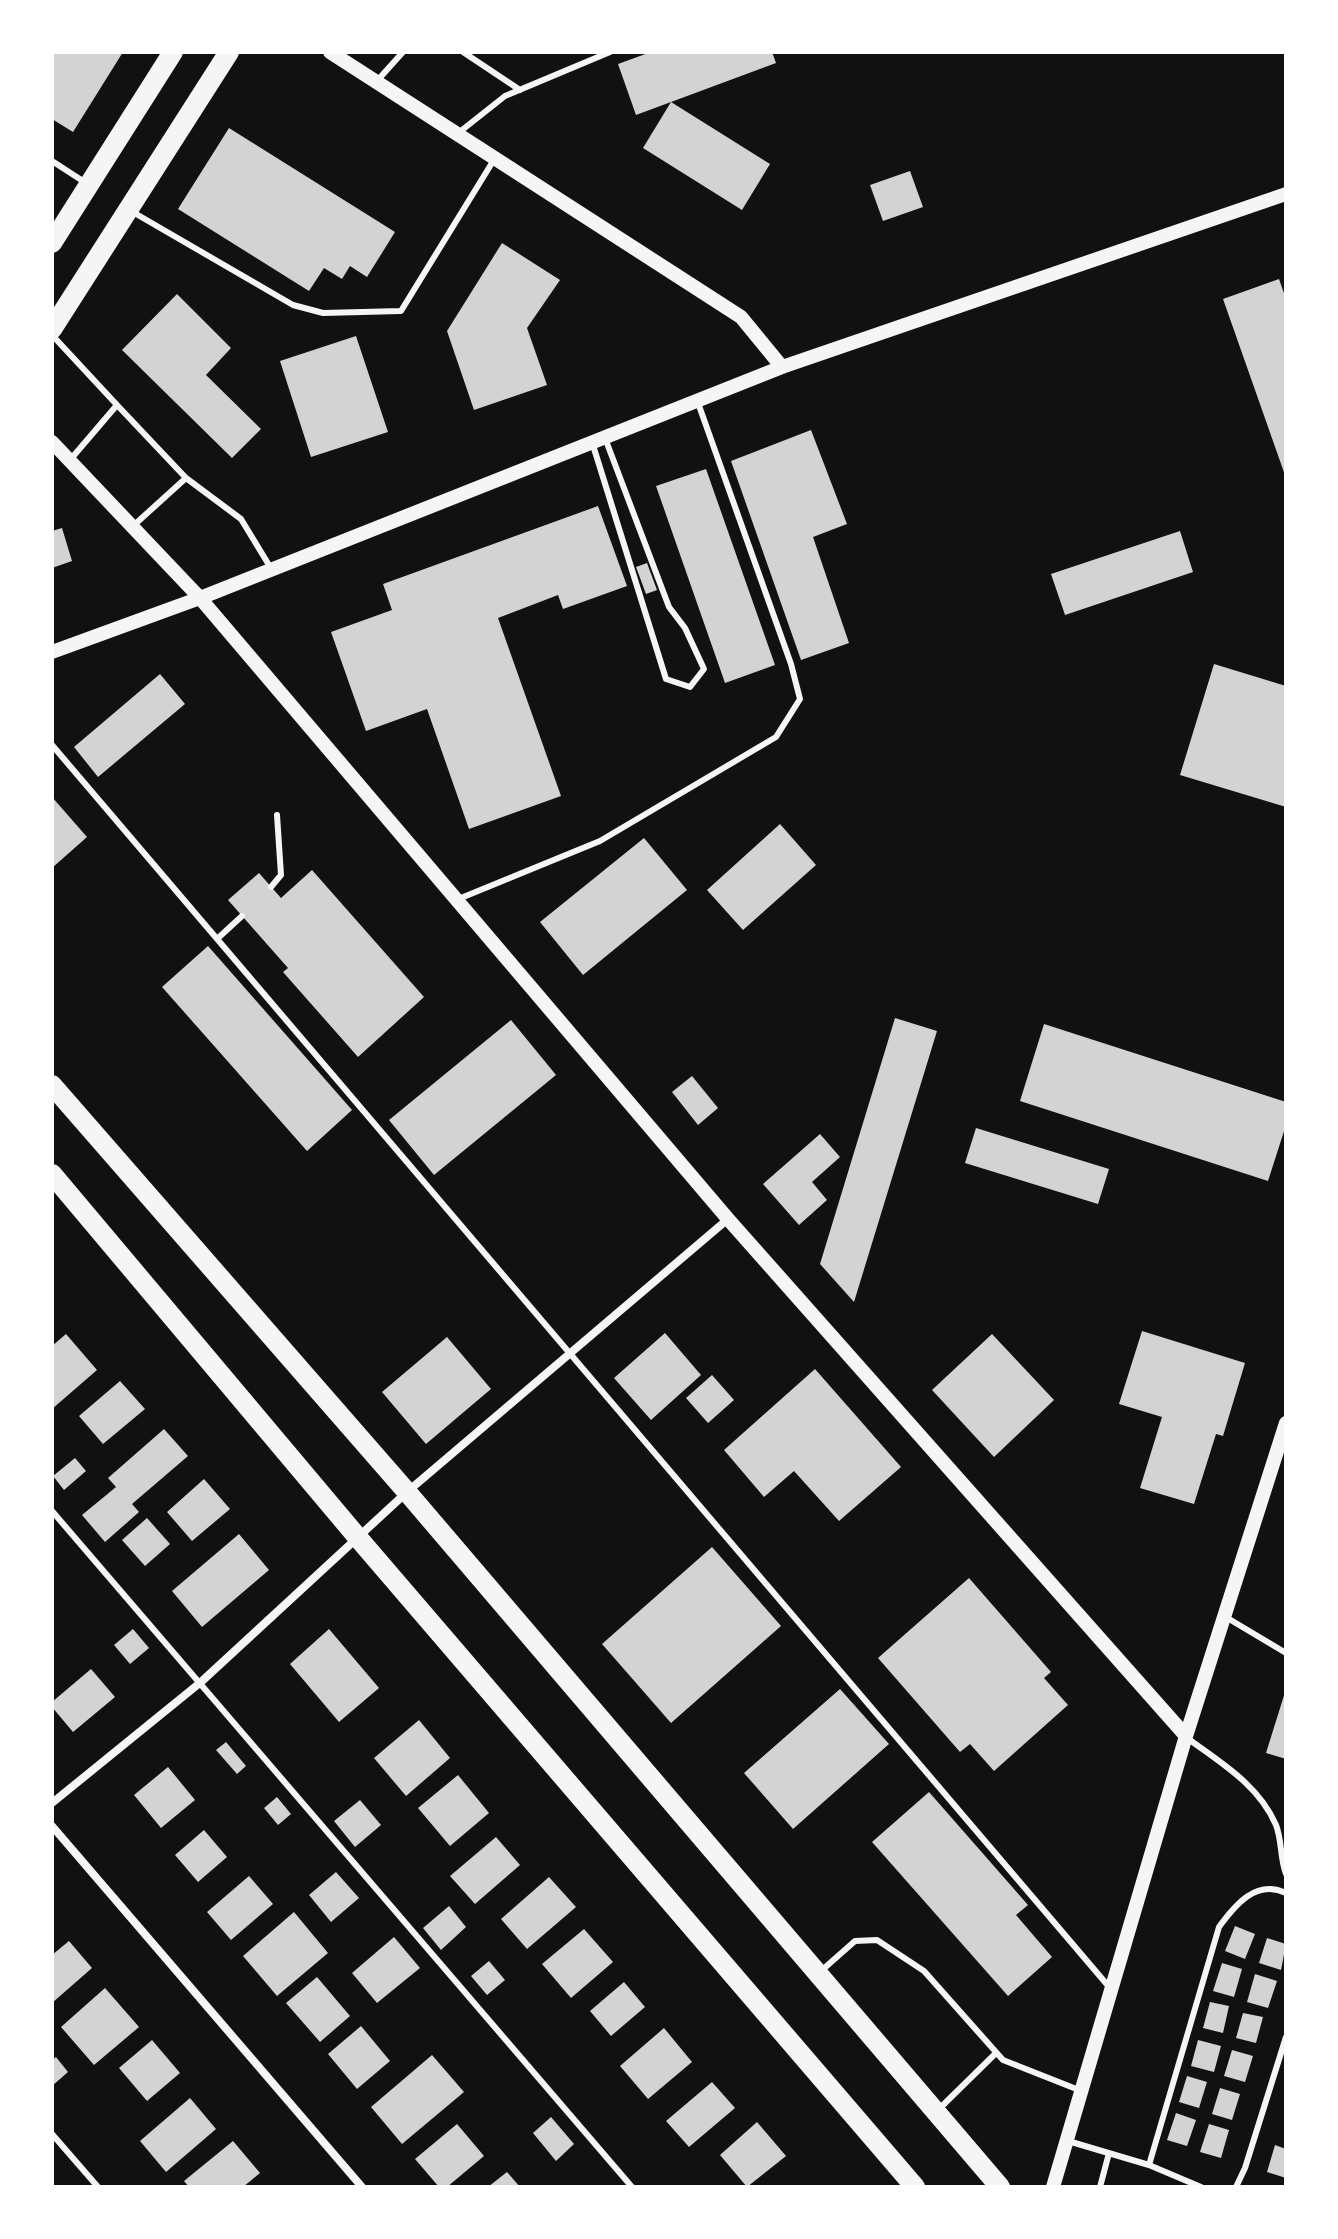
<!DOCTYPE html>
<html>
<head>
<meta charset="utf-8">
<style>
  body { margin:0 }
  #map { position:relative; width:1338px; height:2239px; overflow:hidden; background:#111; font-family:Rubik,sans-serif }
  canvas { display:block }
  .frame { position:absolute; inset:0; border:54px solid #fff; pointer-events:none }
</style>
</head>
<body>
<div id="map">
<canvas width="1338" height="2239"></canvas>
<div class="frame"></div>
</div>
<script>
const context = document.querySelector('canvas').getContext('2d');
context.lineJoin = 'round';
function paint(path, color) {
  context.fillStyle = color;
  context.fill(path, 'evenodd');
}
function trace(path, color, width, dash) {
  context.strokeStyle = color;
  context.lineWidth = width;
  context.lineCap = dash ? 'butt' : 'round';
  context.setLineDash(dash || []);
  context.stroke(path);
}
paint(new Path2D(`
  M 52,52 L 123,52 L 73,132 L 52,119 Z
  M 651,52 L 772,52 L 776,63 L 636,115 L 618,64 Z
  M 671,102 L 770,164 L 742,210 L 643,148 Z
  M 229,128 L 395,232 L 367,277 L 350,266 L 342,279 L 324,268 L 309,291 L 178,209 Z
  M 910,171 L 923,207 L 883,221 L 870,185 Z
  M 502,243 L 560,280 L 527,328 L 547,385 L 474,410 L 447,331 Z
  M 1279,279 L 1286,299 L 1286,478 L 1223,299 Z
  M 177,294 L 231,348 L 206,375 L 261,429 L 232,458 L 122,350 Z
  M 356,336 L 388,432 L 311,457 L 280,361 Z
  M 811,430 L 847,524 L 813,537 L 849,643 L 801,660 L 731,461 Z
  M 706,469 L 775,665 L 725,683 L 656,486 Z
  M 598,506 L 627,586 L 563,609 L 558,595 L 498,618 L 561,796 L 469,829 L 427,709 L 366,731 L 331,632 L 392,610 L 383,584 Z
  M 62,528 L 72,561 L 52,568 L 52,531 Z
  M 1180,531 L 1193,572 L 1065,615 L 1051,574 Z
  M 647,563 L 657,590 L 646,594 L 636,567 Z
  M 1214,664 L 1286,686 L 1286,807 L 1180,775 Z
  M 160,674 L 185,704 L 98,777 L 74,747 Z
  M 52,797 L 87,837 L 52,868 Z
  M 780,824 L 816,865 L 743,930 L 707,890 Z
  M 644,838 L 687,890 L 583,975 L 540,922 Z
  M 312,870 L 424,997 L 358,1057 L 283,972 L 288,968 L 228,900 L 259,873 L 281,898 Z
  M 208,946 L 352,1110 L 307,1151 L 162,987 Z
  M 895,1018 L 937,1031 L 854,1302 L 820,1264 Z
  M 511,1020 L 556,1075 L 434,1175 L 389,1120 Z
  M 1044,1024 L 1286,1102 L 1286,1125 L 1268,1181 L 1020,1101 Z
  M 692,1076 L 718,1108 L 698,1125 L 672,1092 Z
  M 976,1128 L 1109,1169 L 1098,1204 L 965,1163 Z
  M 820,1134 L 840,1157 L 812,1182 L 827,1200 L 799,1225 L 763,1184 Z
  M 1142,1331 L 1245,1363 L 1223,1436 L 1216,1434 L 1194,1504 L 1140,1488 L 1162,1417 L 1119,1404 Z
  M 665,1333 L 701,1375 L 651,1420 L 614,1378 Z
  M 66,1334 L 97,1370 L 52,1409 L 52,1346 Z
  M 992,1334 L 1054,1400 L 994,1457 L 932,1390 Z
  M 447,1337 L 491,1389 L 426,1444 L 382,1392 Z
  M 815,1369 L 901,1467 L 839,1521 L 794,1471 L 764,1497 L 724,1450 Z
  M 712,1375 L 734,1400 L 708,1423 L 686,1398 Z
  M 120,1381 L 145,1409 L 103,1444 L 79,1416 Z
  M 164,1429 L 188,1456 L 132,1504 L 139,1512 L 105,1542 L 82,1515 L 116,1487 L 108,1478 Z
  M 75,1458 L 86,1471 L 64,1490 L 53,1476 Z
  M 204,1479 L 230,1509 L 192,1541 L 167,1512 Z
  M 147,1518 L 170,1544 L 145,1566 L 122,1540 Z
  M 239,1534 L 269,1570 L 202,1627 L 172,1591 Z
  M 712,1547 L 781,1626 L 671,1723 L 602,1644 Z
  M 969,1578 L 1051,1672 L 1044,1678 L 1068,1705 L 994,1771 L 970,1744 L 960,1752 L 878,1658 Z
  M 133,1629 L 149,1648 L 130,1664 L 114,1645 Z
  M 329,1629 L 379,1688 L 339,1722 L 290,1664 Z
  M 91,1669 L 115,1697 L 73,1732 L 52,1707 L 52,1702 Z
  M 840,1689 L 889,1744 L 793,1829 L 744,1773 Z
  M 1286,1689 L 1286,1759 L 1266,1753 Z
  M 419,1720 L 450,1758 L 406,1796 L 374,1758 Z
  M 226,1742 L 246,1766 L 237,1774 L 216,1750 Z
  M 168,1767 L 195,1800 L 161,1828 L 134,1795 Z
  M 458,1775 L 489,1813 L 450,1846 L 418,1808 Z
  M 929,1792 L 1028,1905 L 1016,1915 L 1052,1957 L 1008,1996 L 872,1842 Z
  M 277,1797 L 291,1814 L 278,1825 L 264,1808 Z
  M 360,1800 L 381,1825 L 355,1847 L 334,1821 Z
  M 204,1830 L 227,1857 L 198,1882 L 175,1855 Z
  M 496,1837 L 520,1865 L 475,1904 L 450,1876 Z
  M 336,1872 L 359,1898 L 331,1922 L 309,1895 Z
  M 249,1876 L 273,1904 L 231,1940 L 207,1912 Z
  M 549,1877 L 576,1907 L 527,1949 L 501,1919 Z
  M 449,1906 L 466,1927 L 441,1950 L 423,1928 Z
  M 294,1912 L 328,1953 L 277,1996 L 243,1956 Z
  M 1235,1926 L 1255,1934 L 1245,1959 L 1225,1951 Z
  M 584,1929 L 613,1962 L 571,1998 L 542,1964 Z
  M 394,1937 L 420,1968 L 377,2003 L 352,1973 Z
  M 1267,1938 L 1286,1944 L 1281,1970 L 1259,1963 Z
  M 69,1941 L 92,1968 L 52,2003 L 52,1955 Z
  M 489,1961 L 505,1980 L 487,1995 L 471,1976 Z
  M 1222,1963 L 1242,1969 L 1234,1997 L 1213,1991 Z
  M 1255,1974 L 1277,1981 L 1268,2008 L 1247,2002 Z
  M 317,1977 L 350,2016 L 320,2042 L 286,2003 Z
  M 624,1982 L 645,2007 L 611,2036 L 590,2011 Z
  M 105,1988 L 139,2027 L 94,2065 L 61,2027 Z
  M 1210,2002 L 1229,2006 L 1223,2033 L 1203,2028 Z
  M 1243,2013 L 1263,2017 L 1256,2043 L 1236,2038 Z
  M 361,2026 L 390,2061 L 357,2089 L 328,2054 Z
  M 664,2028 L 692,2062 L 648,2099 L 620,2066 Z
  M 152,2040 L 180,2073 L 147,2101 L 119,2068 Z
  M 1198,2040 L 1221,2046 L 1214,2072 L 1191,2066 Z
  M 1232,2050 L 1253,2056 L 1245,2082 L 1224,2076 Z
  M 432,2055 L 464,2092 L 402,2144 L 371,2107 Z
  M 56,2057 L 68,2072 L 52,2086 L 52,2060 Z
  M 1187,2076 L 1207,2082 L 1199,2108 L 1179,2102 Z
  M 712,2082 L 735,2108 L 689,2147 L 666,2121 Z
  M 1220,2088 L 1240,2094 L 1232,2120 L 1212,2114 Z
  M 190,2098 L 216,2129 L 166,2172 L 140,2141 Z
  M 1176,2113 L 1196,2120 L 1187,2146 L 1167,2140 Z
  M 551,2117 L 574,2144 L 556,2161 L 533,2133 Z
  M 757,2122 L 786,2156 L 747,2187 L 720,2155 Z
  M 457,2124 L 484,2156 L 447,2187 L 439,2187 L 415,2159 Z
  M 1209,2124 L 1229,2130 L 1221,2158 L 1200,2152 Z
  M 233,2141 L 260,2173 L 243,2187 L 189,2187 L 184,2181 Z
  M 1275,2145 L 1286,2149 L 1286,2178 L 1267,2172 Z
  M 507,2172 L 520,2187 L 488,2187 Z`), '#d3d3d3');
trace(new Path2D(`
  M 463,52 L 520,90
  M 376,82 L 403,52
  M 457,134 L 505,96 L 610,52
  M 52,161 L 86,183
  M 131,211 L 293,305 L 323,313 L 401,311 L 495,158
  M 52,335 L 117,405 L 70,460
  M 117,405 L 186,478 L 133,526
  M 592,442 L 666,679 L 690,687 L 704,669 L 685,628 L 669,607 L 605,438
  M 186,478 L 241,519 L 272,570
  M 52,745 L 1110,1988
  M 271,887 L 281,875 L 277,815
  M 456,900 L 600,841 L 776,737 L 800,699 L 791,664 L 697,400
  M 217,939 L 242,916
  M 52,1511 L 632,2187
  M 1224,1616 L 1286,1653
  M 1187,1738 C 1220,1762 1259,1785 1276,1825 C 1282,1840 1280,1859 1286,1874
  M 821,1971 L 855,1941 L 877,1940 L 924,1971 L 1003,2060 L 1079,2090
  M 939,2109 L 996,2053
  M 52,2134 L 98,2187
  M 1068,2141 L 1149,2165
  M 1100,2187 L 1109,2153
  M 1201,2187 L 1149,2165 L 1219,1927 C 1235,1905 1256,1879 1286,1893
  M 1236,2187 L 1245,2168 L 1286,2037`), '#f5f5f5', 6);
trace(new Path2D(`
  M 52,1803 L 201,1682 L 407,1492 L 728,1219
  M 52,1826 L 362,2187`), '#f5f5f5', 8);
trace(new Path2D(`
  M 330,52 L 741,317 L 782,367
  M 52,442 L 200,598 L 728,1219 L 1186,1736
  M 52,652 L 200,598 L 782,367 L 1286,194
  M 1053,2187 L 1186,1736 L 1286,1423`), '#f5f5f5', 14);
trace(new Path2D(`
  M 52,243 L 173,52
  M 52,329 L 229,52
  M 52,1085 L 407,1492 L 1000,2187
  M 52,1174 L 359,1539 L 915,2187`), '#f5f5f5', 20);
</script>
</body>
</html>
